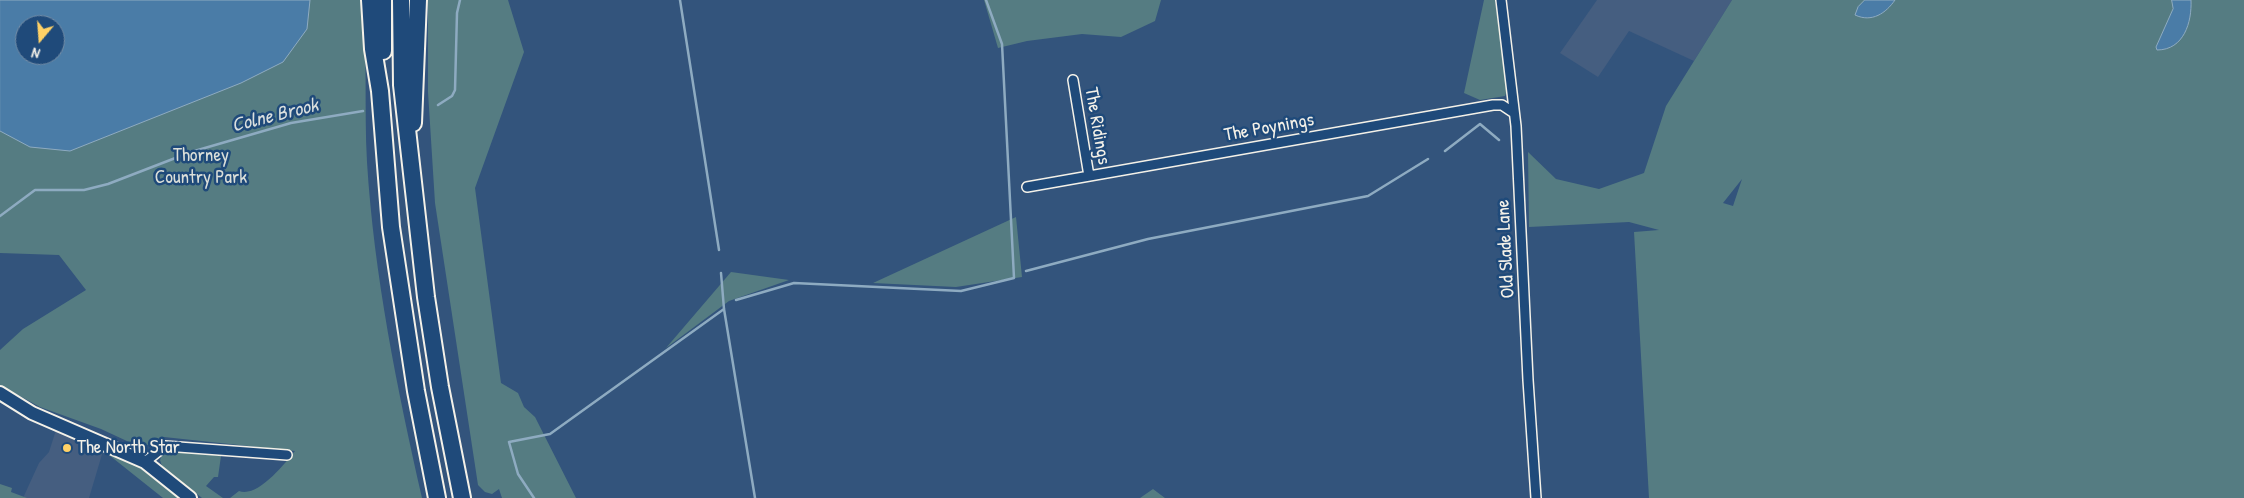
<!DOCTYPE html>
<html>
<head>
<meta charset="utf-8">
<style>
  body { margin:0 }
  #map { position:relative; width:2244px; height:498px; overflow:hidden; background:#33547c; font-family:"Patrick Hand",sans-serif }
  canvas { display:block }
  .north { position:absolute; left:15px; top:15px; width:50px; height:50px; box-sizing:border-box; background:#1f4a7a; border:1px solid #748da6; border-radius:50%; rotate:198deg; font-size:14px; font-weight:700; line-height:20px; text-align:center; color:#f4f1e8 }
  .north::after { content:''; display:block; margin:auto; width:18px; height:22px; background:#ffd166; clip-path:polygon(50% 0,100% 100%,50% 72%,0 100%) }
</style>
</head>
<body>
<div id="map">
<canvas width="2244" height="498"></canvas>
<div class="north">N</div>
</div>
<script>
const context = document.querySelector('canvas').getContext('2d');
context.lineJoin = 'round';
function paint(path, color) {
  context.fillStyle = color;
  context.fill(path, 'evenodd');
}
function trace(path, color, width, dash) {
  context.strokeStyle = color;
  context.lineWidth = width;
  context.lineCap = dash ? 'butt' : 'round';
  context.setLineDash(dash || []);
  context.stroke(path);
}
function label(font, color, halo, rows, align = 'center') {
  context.font = font + ' "Patrick Hand",sans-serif';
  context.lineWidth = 5;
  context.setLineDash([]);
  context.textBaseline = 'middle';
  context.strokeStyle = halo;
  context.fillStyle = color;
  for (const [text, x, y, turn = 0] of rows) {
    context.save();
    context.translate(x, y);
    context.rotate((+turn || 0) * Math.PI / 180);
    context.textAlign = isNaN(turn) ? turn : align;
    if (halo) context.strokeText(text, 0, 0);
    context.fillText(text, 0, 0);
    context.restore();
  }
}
paint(new Path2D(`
  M 1597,0 L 1732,0 L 1694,61 L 1629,31 L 1598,77 L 1560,53 Z
  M 56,430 L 82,438 L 81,446 L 103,451 L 89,498 L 23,498 L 39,463 L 49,452 Z`), '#455e80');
paint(new Path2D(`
  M 0,0 L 362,0 C 368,54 364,108 367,162 C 374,275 397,388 422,498 L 230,498 L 239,491 C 258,498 284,464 295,451 L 164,437 L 145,446 L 129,442 L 101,429 L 40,407 L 0,385 L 0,350 L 23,329 L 86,290 L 59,255 L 0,253 ZM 25,25 L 55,25 L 55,55 L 25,55 Z
  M 428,0 L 508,0 L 524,52 L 475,188 L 501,383 L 518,393 L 524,407 L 535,417 L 576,498 L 502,498 L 499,489 L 492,494 L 485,492 L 478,485 L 435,203 L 428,92 Z
  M 984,0 L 1161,0 L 1155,21 L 1121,37 L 1082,34 L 1027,41 L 998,48 Z
  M 1484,0 L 1495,0 L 1507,90 L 1505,96 L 1480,100 L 1464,93 Z
  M 1732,0 L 2244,0 L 2244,498 L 1649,498 L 1634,232 L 1659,230 L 1629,222 L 1529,227 L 1528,152 L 1556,179 L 1599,189 L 1644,173 L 1666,106 ZM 1742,179 L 1733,206 L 1723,203 Z
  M 1016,217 L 1022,277 L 956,287 L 873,283 Z
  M 731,272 L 789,280 L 729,301 L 666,348 Z
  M 177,450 L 221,456 L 218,477 L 214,477 L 206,486 L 223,498 L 202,498 L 162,466 L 160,460 L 163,453 Z
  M 111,452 L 136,465 L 181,498 L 163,498 L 109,455 Z
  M 0,484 L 12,488 L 11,492 L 27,498 L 0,498 Z
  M 1153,489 L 1165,498 L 1140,498 Z`), '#557c82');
const water = new Path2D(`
  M 0,0 L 310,0 L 307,29 L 283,62 L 241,83 L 70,151 L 30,147 L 0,131 ZM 25,25 L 55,25 L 55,55 L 25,55 Z
  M 1865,0 L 1895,0 C 1886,13 1872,23 1855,15 L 1858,7 Z
  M 2172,0 L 2191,0 C 2192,22 2184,50 2157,50 L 2156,47 L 2173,9 Z`);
paint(water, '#4a7ca7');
trace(water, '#8eabc1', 1);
trace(new Path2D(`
  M 680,0 L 719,250
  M 438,105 L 452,96 L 455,90 L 457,13 L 460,0
  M 1445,151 L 1480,124 L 1499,140
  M 0,216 L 35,190 L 84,190 L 108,184 L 191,152 L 291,123 L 363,111
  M 1026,271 L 1148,239 L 1368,196 L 1428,159
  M 721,273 L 724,309 L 755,498
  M 736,300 L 794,283 L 961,291 L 1014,278 L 1002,44 L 986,0
  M 534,498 L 518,474 L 509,442 L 550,434 L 724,309`), '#8eabc1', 2.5);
const street = new Path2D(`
  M 1501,0 L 1516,126 L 1528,380 L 1536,498
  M 1073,80 L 1089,176
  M 1027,187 L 1493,105 L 1502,105 L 1514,113
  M 145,462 L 165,446 L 287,455`);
const secondary = new Path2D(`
  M 0,393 L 32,413 L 145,462 L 190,498`);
const highway = new Path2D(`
  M 370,0 L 373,49 L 380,91 L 391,227 L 416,391 L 437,498
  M 383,0 L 383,51
  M 401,0 L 402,85 L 426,297 L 440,387 L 462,498
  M 413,123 L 418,0`);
trace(street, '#f4f1e8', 12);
trace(secondary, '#f4f1e8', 16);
trace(highway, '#f4f1e8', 20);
trace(street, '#1f4a7a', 9);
trace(secondary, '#1f4a7a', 12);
trace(highway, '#1f4a7a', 16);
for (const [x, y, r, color] of [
  [67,448,5,"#ffd166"]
]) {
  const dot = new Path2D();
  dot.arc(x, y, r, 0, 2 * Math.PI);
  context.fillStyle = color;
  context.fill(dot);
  trace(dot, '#1f4a7a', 2);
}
label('19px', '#f4f1e8', '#1f4a7a', [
  ["The Ridings",1097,126,80],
  ["The Poynings",1269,128,-10],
  ["Old Slade Lane",1506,249,-93]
]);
label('19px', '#dcdfd9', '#1f4a7a', [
  ["Thorney",201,156],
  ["Country Park",201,178]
]);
label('19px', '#f4f1e8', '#1f4a7a', [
  ["The North Star",77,448]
], 'left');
label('italic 20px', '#dadfde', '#1f4a7a', [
  ["Colne Brook",275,116,-14]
]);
</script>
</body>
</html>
